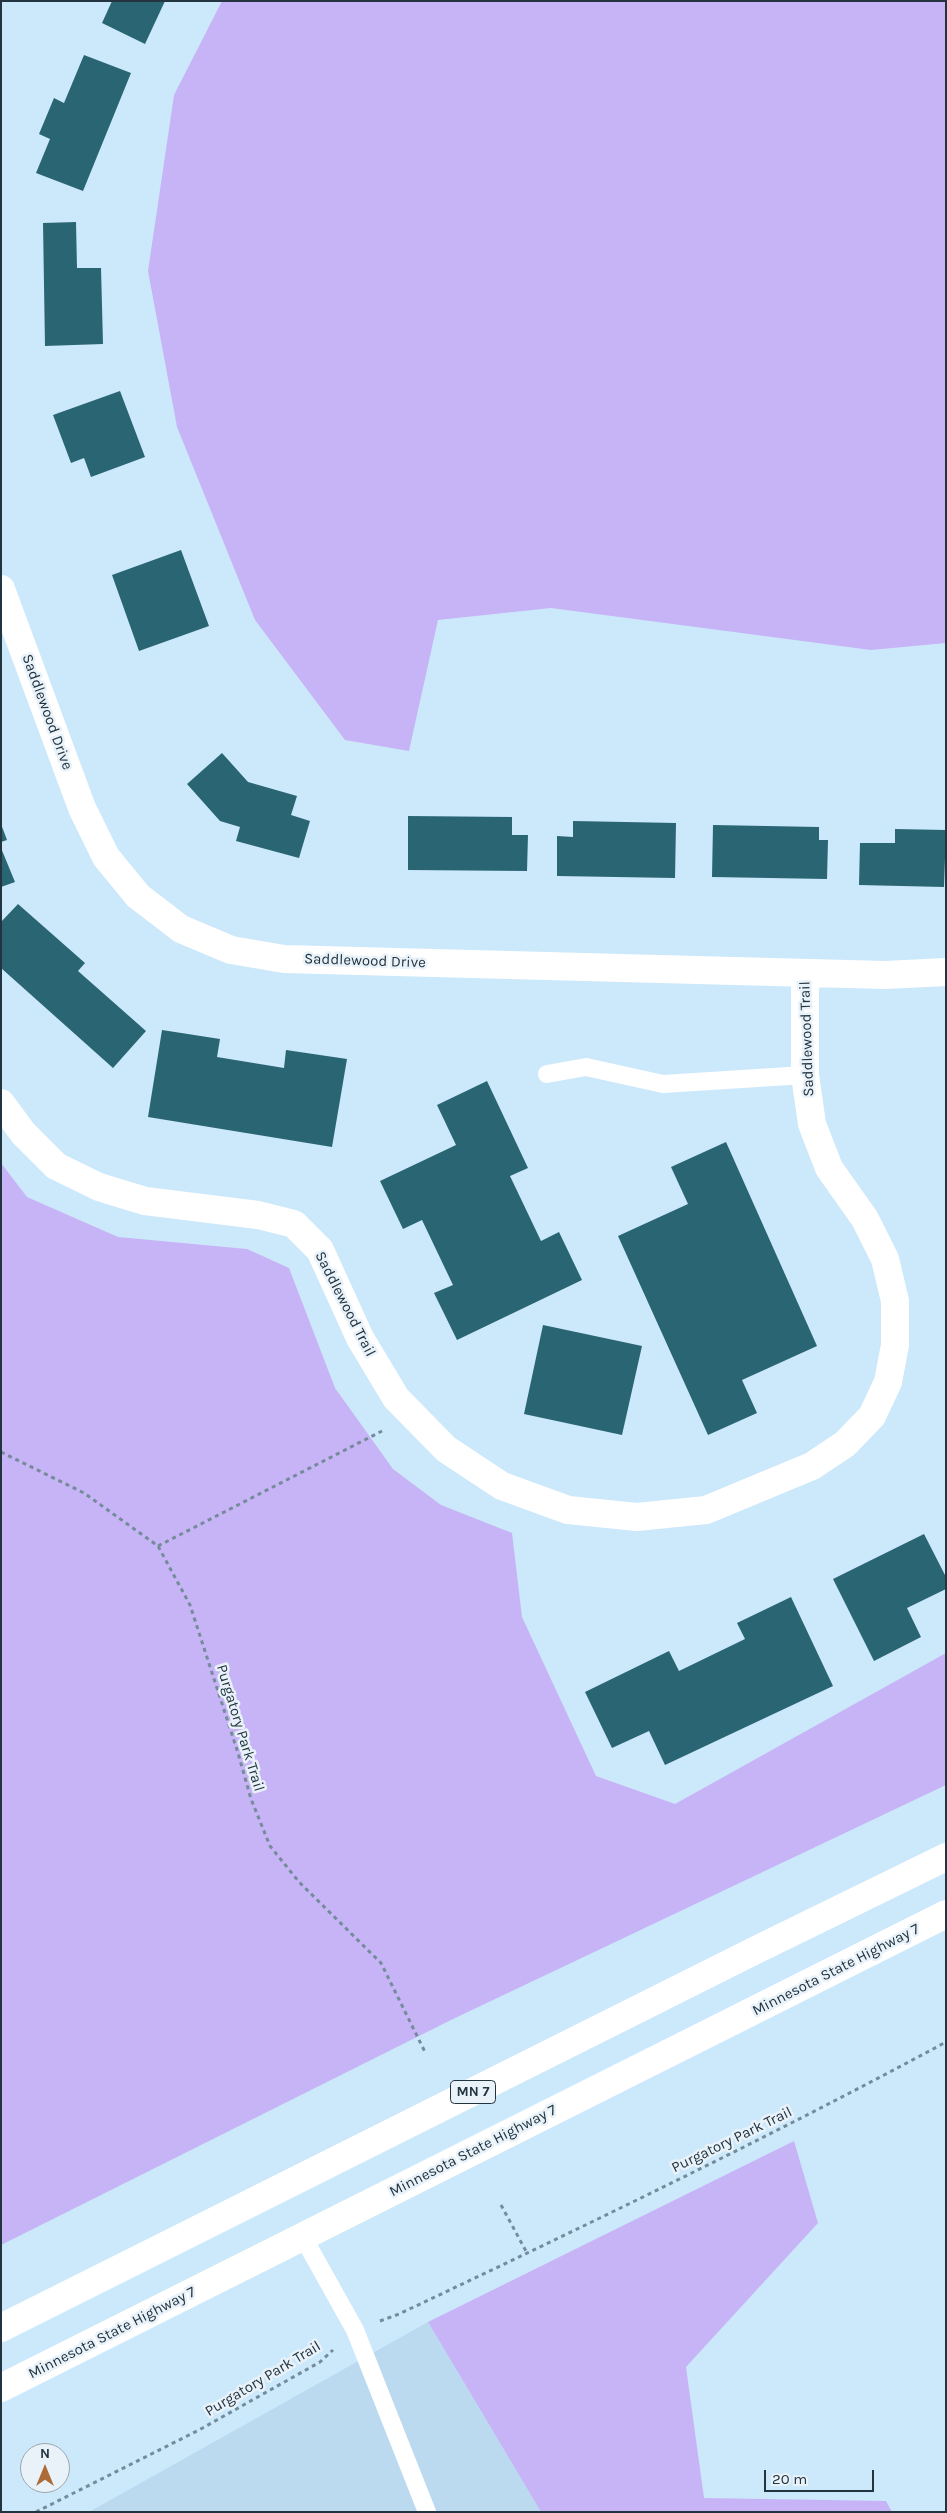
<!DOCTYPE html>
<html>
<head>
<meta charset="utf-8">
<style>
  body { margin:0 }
  #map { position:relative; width:947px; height:2513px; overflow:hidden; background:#cce8fb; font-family:Karla,sans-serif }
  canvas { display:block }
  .frame { position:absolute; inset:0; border:2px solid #223440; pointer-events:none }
  .north { position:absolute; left:20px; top:2443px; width:50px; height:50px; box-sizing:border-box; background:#e9f2f9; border:1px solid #99a6af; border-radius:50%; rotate:0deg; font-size:14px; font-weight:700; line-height:20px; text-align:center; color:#223440 }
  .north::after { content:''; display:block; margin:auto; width:18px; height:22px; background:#ad6c37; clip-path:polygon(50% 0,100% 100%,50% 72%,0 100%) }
  .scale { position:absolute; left:764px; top:2470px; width:110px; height:22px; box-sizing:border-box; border:2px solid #223440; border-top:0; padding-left:6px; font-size:15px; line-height:18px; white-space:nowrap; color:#223440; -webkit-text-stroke:4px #e9f2f9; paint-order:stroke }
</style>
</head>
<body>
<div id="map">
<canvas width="947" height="2513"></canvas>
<div class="frame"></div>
<div class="north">N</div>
<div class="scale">20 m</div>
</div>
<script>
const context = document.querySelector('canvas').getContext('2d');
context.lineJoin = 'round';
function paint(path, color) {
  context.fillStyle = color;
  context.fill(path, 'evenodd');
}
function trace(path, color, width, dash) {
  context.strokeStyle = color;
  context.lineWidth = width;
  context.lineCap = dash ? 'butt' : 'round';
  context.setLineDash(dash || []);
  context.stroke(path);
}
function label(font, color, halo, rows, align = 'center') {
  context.font = font + ' Karla,sans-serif';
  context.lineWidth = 5;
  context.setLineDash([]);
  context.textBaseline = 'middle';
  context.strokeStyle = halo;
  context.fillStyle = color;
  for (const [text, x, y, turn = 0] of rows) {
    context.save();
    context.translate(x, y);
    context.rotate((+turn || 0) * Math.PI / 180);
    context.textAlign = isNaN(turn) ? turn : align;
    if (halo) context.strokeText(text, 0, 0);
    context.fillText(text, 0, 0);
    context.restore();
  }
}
paint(new Path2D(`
  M 428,2322 L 541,2512 L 89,2512 Z`), '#bbdaf0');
paint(new Path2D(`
  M 222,1 L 946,1 L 946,643 L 871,650 L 551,608 L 438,620 L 409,751 L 345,740 L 255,620 L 177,427 L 148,271 L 174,95 Z
  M 1,1163 L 27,1197 L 118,1237 L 247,1249 L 289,1268 L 335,1388 L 393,1469 L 441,1505 L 512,1533 L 522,1617 L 596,1776 L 675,1804 L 946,1653 L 946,1785 L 453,2019 L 1,2245 Z
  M 794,2141 L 818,2223 L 686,2367 L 704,2498 L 886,2501 L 892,2512 L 541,2512 L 428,2322 Z`), '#c7b4f6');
paint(new Path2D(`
  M 112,1 L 165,1 L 145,44 L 102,23 Z
  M 84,55 L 131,73 L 83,191 L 36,173 L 50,139 L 39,134 L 54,98 L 64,103 Z
  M 76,222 L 77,268 L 101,268 L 103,344 L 45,346 L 43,223 Z
  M 120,391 L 145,457 L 91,477 L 84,458 L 71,463 L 53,415 Z
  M 181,550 L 209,626 L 139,651 L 112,575 Z
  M 222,753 L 248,782 L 297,796 L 291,815 L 310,821 L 299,858 L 236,841 L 240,827 L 220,821 L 187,784 Z
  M 408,816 L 512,817 L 512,835 L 528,835 L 527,871 L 408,870 Z
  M 573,821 L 676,823 L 675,878 L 557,876 L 557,836 L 573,837 Z
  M 1,824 L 7,840 L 1,842 Z
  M 713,825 L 819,827 L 819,840 L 828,840 L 827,879 L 712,877 Z
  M 895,829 L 946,830 L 944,887 L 859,885 L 860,843 L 895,843 Z
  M 1,848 L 15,882 L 1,887 Z
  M 18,904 L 85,963 L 78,971 L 146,1031 L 113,1068 L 1,968 L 1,922 Z
  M 162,1030 L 220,1039 L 217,1057 L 284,1068 L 286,1050 L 347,1059 L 332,1147 L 148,1117 Z
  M 487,1081 L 528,1168 L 510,1176 L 541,1241 L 559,1232 L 582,1280 L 457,1340 L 434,1293 L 453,1285 L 422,1220 L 403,1229 L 380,1181 L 456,1145 L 437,1105 Z
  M 726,1142 L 817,1346 L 742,1380 L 757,1413 L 708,1435 L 618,1236 L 688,1204 L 671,1167 Z
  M 543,1325 L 642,1346 L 622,1435 L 524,1414 Z
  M 924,1534 L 946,1577 L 946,1589 L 907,1608 L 921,1637 L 874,1661 L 833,1579 Z
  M 791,1597 L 833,1686 L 665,1765 L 649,1731 L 612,1748 L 585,1692 L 669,1651 L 679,1671 L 745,1639 L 737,1623 Z`), '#2a6574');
trace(new Path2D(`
  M 1,1452 L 84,1493 L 158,1546 L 190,1605 L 238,1753 L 251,1799 L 270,1846 L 299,1882 L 381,1963 L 425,2052
  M 158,1546 L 382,1431
  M 501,2205 L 527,2253
  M 380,2321 L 399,2314 C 583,2227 766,2139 946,2042
  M 36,2512 L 199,2430 L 320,2362 L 333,2350`), '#748b9a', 3, [4, 4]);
trace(new Path2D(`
  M 547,1074 L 586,1067 L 663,1084 L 805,1075
  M 303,2237 L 355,2330 L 427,2512`), '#fff', 18);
trace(new Path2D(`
  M 1,589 L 82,808 L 106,857 L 138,896 L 181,929 L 231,950 L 284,959 L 885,975 L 946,972
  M 1,1103 L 23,1133 L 56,1166 L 99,1187 L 145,1201 L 258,1215 L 294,1224 L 320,1250 L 360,1338 L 396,1398 L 446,1449 L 502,1486 L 568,1510 L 637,1517 L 706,1510 L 812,1466 L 845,1444 L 872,1416 L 888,1382 L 895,1345 L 895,1301 L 885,1259 L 865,1219 L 829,1168 L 812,1124 L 805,1075 L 805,973`), '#fff', 28);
trace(new Path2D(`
  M 1,2328 L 758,1949 L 946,1857
  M 1,2388 L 946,1914`), '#fff', 28);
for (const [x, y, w] of [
  [473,2092,45]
]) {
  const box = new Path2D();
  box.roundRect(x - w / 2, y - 11.5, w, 23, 4);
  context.fillStyle = '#e9f2f9';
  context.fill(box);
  trace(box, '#223440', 1);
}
label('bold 14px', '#223440', null, [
  ["MN 7",473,2092]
]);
label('15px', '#223440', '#e9f2f9', [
  ["Saddlewood Drive",47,712,70],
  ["Saddlewood Drive",365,961,2],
  ["Saddlewood Trail",807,1039,-92],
  ["Saddlewood Trail",345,1304,63],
  ["Purgatory Park Trail",240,1728,73],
  ["Minnesota State Highway 7",836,1970,-27],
  ["Purgatory Park Trail",732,2140,-26],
  ["Minnesota State Highway 7",473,2151,-27],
  ["Minnesota State Highway 7",112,2333,-27],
  ["Purgatory Park Trail",263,2379,-31]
]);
</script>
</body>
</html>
